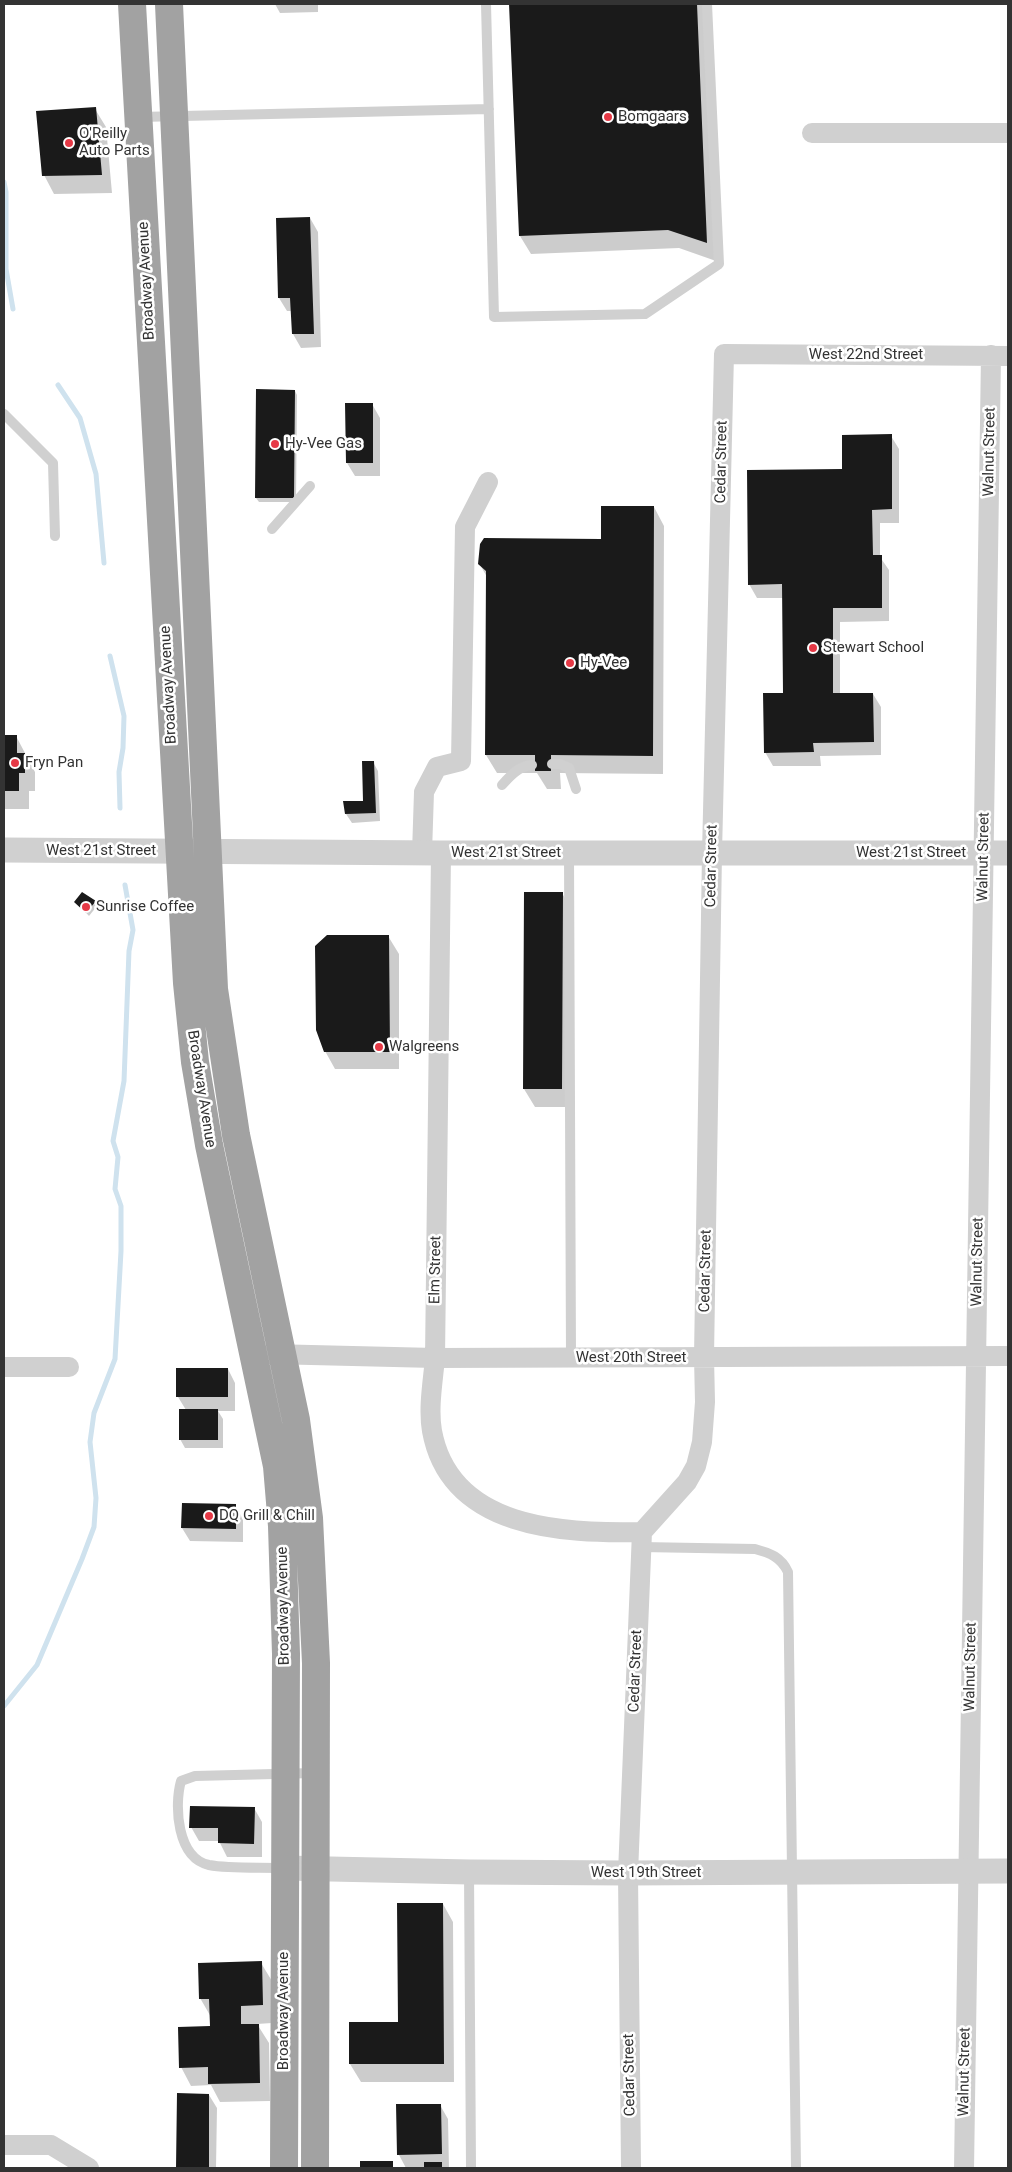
<!DOCTYPE html>
<html>
<head>
<meta charset="utf-8">
<style>
  body { margin:0 }
  #map { position:relative; width:1012px; height:2172px; overflow:hidden; background:#fff; font-family:Roboto,sans-serif }
  canvas { display:block }
  .frame { position:absolute; inset:0; border:5px solid #333; pointer-events:none }
</style>
</head>
<body>
<div id="map">
<canvas width="1012" height="2172"></canvas>
<div class="frame"></div>
</div>
<script>
const context = document.querySelector('canvas').getContext('2d');
context.lineJoin = 'round';
function paint(path, color) {
  context.fillStyle = color;
  context.fill(path, 'evenodd');
}
function trace(path, color, width, dash) {
  context.strokeStyle = color;
  context.lineWidth = width;
  context.lineCap = dash ? 'butt' : 'round';
  context.setLineDash(dash || []);
  context.stroke(path);
}
function label(font, color, halo, rows, align = 'center') {
  context.font = font + ' Roboto,sans-serif';
  context.lineWidth = 5;
  context.setLineDash([]);
  context.textBaseline = 'middle';
  context.strokeStyle = halo;
  context.fillStyle = color;
  for (const [text, x, y, turn = 0] of rows) {
    context.save();
    context.translate(x, y);
    context.rotate((+turn || 0) * Math.PI / 180);
    context.textAlign = isNaN(turn) ? turn : align;
    if (halo) context.strokeText(text, 0, 0);
    context.fillText(text, 0, 0);
    context.restore();
  }
}
paint(new Path2D(`
  M 275,4 L 318,4 L 318,12 L 280,13 Z
  M 511,4 L 706,4 L 716,261 L 679,248 L 531,254 L 520,236 Z
  M 95,109 L 106,127 L 112,193 L 54,194 L 44,175 Z
  M 310,218 L 318,232 L 321,347 L 301,348 L 293,334 L 292,311 L 287,311 L 279,298 Z
  M 295,391 L 297,395 L 296,502 L 259,502 L 256,498 Z
  M 372,404 L 380,418 L 380,476 L 355,476 L 347,463 Z
  M 891,436 L 899,449 L 899,523 L 880,523 L 880,557 L 889,570 L 889,621 L 840,622 L 840,694 L 873,694 L 881,707 L 881,755 L 820,756 L 821,766 L 773,766 L 765,752 L 784,694 L 783,598 L 757,598 L 749,584 L 844,471 Z
  M 654,507 L 664,526 L 663,774 L 560,773 L 561,789 L 547,789 L 537,773 L 497,773 L 486,755 L 487,577 L 479,563 L 602,540 Z
  M 4,736 L 16,736 L 35,772 L 35,791 L 29,791 L 29,809 L 4,809 Z
  M 373,762 L 378,771 L 380,821 L 352,823 L 346,814 L 364,802 Z
  M 562,893 L 573,912 L 572,1107 L 535,1107 L 524,1089 Z
  M 76,902 L 95,902 L 97,906 L 89,916 Z
  M 388,936 L 399,954 L 399,1069 L 335,1069 L 325,1051 Z
  M 228,1369 L 235,1383 L 235,1411 L 218,1411 L 223,1419 L 223,1448 L 185,1448 L 180,1439 L 186,1410 L 178,1397 Z
  M 235,1505 L 243,1519 L 243,1542 L 190,1541 L 182,1528 Z
  M 254,1808 L 262,1822 L 262,1857 L 227,1857 L 219,1841 L 199,1841 L 191,1827 Z
  M 443,1904 L 453,1922 L 454,2082 L 361,2082 L 350,2064 L 350,2024 L 399,2023 Z
  M 261,1963 L 272,1981 L 272,2023 L 257,2024 L 269,2043 L 270,2101 L 220,2102 L 211,2085 L 191,2086 L 181,2067 L 211,2028 L 211,2017 L 200,1998 Z
  M 178,2094 L 209,2095 L 217,2108 L 216,2168 L 178,2168 Z
  M 440,2105 L 448,2119 L 449,2168 L 406,2168 L 399,2155 Z`), '#0003');
trace(new Path2D(`
  M 4,182 L 6,192 L 6,269 L 13,309
  M 58,385 L 80,418 L 96,474 L 104,563
  M 110,656 L 124,716 L 123,748 L 119,772 L 120,808
  M 4,1706 L 37,1665 L 82,1559 L 94,1527 L 96,1498 L 90,1442 L 94,1413 L 115,1359 L 121,1251 L 121,1206 L 115,1189 L 118,1157 L 113,1141 L 124,1081 L 129,951 L 133,930 L 125,885`), '#cfe2ee', 5);
paint(new Path2D(`
  M 509,4 L 697,4 L 707,243 L 668,230 L 519,236 Z
  M 96,107 L 102,175 L 42,176 L 36,111 Z
  M 310,217 L 314,334 L 292,334 L 290,298 L 278,298 L 276,218 Z
  M 256,389 L 295,390 L 294,498 L 255,498 Z
  M 345,403 L 373,403 L 373,463 L 346,463 Z
  M 892,434 L 892,509 L 872,510 L 873,555 L 882,555 L 882,608 L 833,608 L 833,693 L 873,693 L 874,742 L 813,743 L 814,752 L 764,753 L 763,693 L 783,693 L 782,584 L 748,585 L 747,470 L 842,469 L 842,435 Z
  M 601,506 L 654,506 L 653,756 L 551,755 L 551,771 L 535,771 L 535,755 L 485,755 L 486,571 L 478,564 L 480,544 L 484,538 L 601,539 Z
  M 4,735 L 17,735 L 17,753 L 25,753 L 25,773 L 19,773 L 19,791 L 4,791 Z
  M 362,761 L 374,761 L 376,813 L 345,814 L 343,801 L 363,801 Z
  M 82,892 L 96,901 L 86,913 L 74,902 Z
  M 524,892 L 563,892 L 562,1089 L 523,1089 Z
  M 327,935 L 389,935 L 390,1052 L 324,1052 L 316,1030 L 315,946 Z
  M 176,1368 L 228,1368 L 228,1397 L 176,1397 Z
  M 179,1409 L 218,1409 L 218,1440 L 179,1440 Z
  M 182,1503 L 236,1504 L 236,1529 L 181,1528 Z
  M 190,1806 L 255,1807 L 254,1844 L 218,1843 L 218,1828 L 189,1828 Z
  M 397,1903 L 443,1903 L 444,2064 L 349,2064 L 349,2022 L 398,2022 Z
  M 262,1961 L 263,2005 L 241,2006 L 241,2024 L 259,2024 L 260,2083 L 208,2084 L 208,2067 L 179,2068 L 178,2027 L 210,2026 L 209,1999 L 199,1999 L 198,1963 Z
  M 177,2093 L 209,2094 L 209,2168 L 176,2168 Z
  M 396,2104 L 441,2104 L 442,2154 L 397,2155 Z
  M 360,2161 L 393,2161 L 393,2168 L 360,2168 Z
  M 424,2162 L 442,2162 L 442,2168 L 424,2168 Z`), '#1a1a1a');
trace(new Path2D(`
  M 486,4 L 494,317 L 645,314 L 719,264 L 707,4
  M 139,117 L 489,109
  M 4,414 L 53,463 L 55,536
  M 272,529 L 310,486
  M 552,764 L 560,764 L 569,768 L 576,789
  M 502,785 C 510,776 519,766 532,765
  M 569,853 L 571,1358
  M 641,1547 L 755,1549 C 770,1553 781,1557 788,1572 L 796,2168
  M 283,1868 C 261,1867 230,1869 209,1865 C 177,1858 174,1806 181,1781 L 195,1776 L 314,1773
  M 469,1872 L 471,2168`), '#d0d0d0', 10);
trace(new Path2D(`
  M 812,133 L 1008,133
  M 422,853 L 424,792 L 437,767 L 461,761 L 465,527 L 488,482
  M 441,853 L 435,1358 C 433,1381 428,1408 432,1431 C 450,1529 563,1534 642,1532
  M 270,1354 L 435,1358 L 1008,1356
  M 4,1367 L 69,1367
  M 4,2145 L 51,2145 L 89,2168
  M 631,2168 L 628,1873 L 642,1532 L 687,1482 L 696,1466 L 702,1442 L 705,1402 L 704,1357 L 712,853 L 724,354 L 1008,356
  M 964,2168 L 991,355`), '#d0d0d0', 20);
trace(new Path2D(`
  M 4,850 L 441,853 L 1008,853
  M 284,1868 L 469,1872 L 628,1873 L 1008,1871`), '#d0d0d0', 25);
trace(new Path2D(`
  M 132,4 L 187,983 L 195,1062 L 209,1145 L 277,1466 L 282,1526 L 286,1654 L 284,2168
  M 169,4 L 214,989 L 236,1135 L 296,1420 L 309,1518 L 316,1663 L 315,2168`), '#a2a2a2', 28);
for (const [x, y, r, color] of [
  [608,117,5,"#e63946"],
  [69,143,5,"#e63946"],
  [275,444,5,"#e63946"],
  [813,648,5,"#e63946"],
  [570,663,5,"#e63946"],
  [15,763,5,"#e63946"],
  [86,907,5,"#e63946"],
  [379,1047,5,"#e63946"],
  [209,1516,5,"#e63946"]
]) {
  const dot = new Path2D();
  dot.arc(x, y, r, 0, 2 * Math.PI);
  context.fillStyle = color;
  context.fill(dot);
  trace(dot, '#fff', 2);
}
label('15px', '#333', '#fff', [
  ["Bomgaars",618,117],
  ["O'Reilly",79,134],
  ["Auto Parts",79,151],
  ["Hy-Vee Gas",285,444],
  ["Stewart School",823,648],
  ["Hy-Vee",580,663],
  ["Fryn Pan",25,763],
  ["Sunrise Coffee",96,907],
  ["Walgreens",389,1047],
  ["DQ Grill & Chill",219,1516]
], 'left');
label('15px', '#333', '#fff', [
  ["Broadway Avenue",147,281,-93],
  ["West 22nd Street",866,355],
  ["Walnut Street",990,452,-89],
  ["Cedar Street",722,462,-89],
  ["Broadway Avenue",169,685,-93],
  ["West 21st Street",101,851],
  ["West 21st Street",506,853],
  ["West 21st Street",911,853],
  ["Walnut Street",984,857,-89],
  ["Cedar Street",712,866,-89],
  ["Broadway Avenue",201,1089,81],
  ["Walnut Street",978,1262,-89],
  ["Elm Street",436,1270,-89],
  ["Cedar Street",706,1271,-89],
  ["West 20th Street",631,1358],
  ["Broadway Avenue",284,1606,-91],
  ["Walnut Street",971,1667,-89],
  ["Cedar Street",636,1671,-88],
  ["West 19th Street",646,1873],
  ["Broadway Avenue",284,2011,-90],
  ["Walnut Street",965,2072,-89],
  ["Cedar Street",630,2075,-91]
]);
</script>
</body>
</html>
